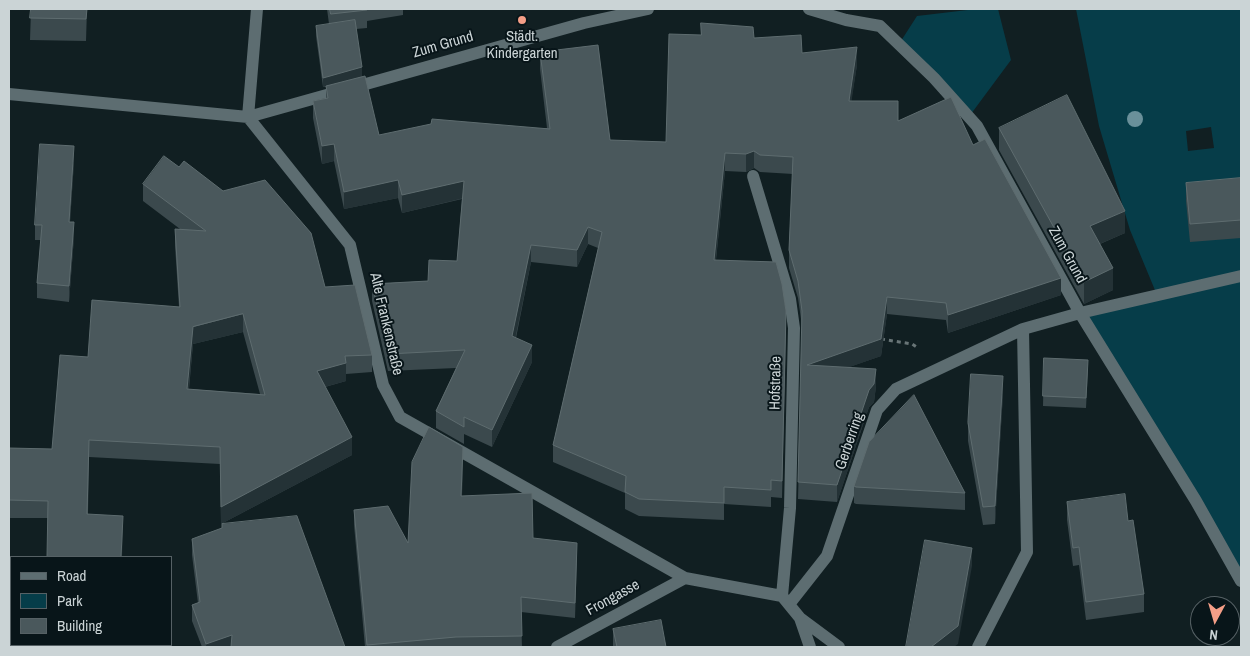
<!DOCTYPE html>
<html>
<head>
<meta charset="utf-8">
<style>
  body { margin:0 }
  #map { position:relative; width:1250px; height:656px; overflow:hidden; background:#111f22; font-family:"Archivo Narrow",sans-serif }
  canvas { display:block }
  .frame { position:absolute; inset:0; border:10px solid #cbd4d6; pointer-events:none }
  .legend { position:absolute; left:10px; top:556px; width:162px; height:90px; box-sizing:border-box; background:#081519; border:1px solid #566165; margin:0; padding:6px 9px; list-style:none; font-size:15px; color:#cbd4d6 }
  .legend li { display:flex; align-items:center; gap:10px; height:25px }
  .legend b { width:25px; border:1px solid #566165 }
  .north { position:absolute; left:1190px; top:596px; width:50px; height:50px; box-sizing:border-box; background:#081519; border:1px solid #566165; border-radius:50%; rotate:186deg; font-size:14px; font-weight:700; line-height:20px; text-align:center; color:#cbd4d6 }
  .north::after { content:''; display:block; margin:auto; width:18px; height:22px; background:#f49e87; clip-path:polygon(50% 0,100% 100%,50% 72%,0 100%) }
</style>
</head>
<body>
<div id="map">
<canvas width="1250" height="656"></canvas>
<div class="frame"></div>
<ul class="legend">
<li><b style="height:6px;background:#5d6d71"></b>Road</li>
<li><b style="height:14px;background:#063d49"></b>Park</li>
<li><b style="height:14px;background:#4a585c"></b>Building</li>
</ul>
<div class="north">N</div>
</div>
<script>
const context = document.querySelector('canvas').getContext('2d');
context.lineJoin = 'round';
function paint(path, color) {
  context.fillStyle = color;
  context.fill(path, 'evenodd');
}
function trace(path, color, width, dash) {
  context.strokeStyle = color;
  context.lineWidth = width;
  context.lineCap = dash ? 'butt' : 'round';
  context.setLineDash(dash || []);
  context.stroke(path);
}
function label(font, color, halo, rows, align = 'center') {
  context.font = font + ' "Archivo Narrow",sans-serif';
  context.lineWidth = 4;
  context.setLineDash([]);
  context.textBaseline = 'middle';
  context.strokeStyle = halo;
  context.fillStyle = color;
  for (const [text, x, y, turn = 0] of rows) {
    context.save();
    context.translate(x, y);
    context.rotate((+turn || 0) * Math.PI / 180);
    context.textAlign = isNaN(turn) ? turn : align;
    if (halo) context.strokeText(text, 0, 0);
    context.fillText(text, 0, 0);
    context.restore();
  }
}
paint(new Path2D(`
  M 976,9 L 998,9 L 1011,60 L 968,118 L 899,44 L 917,16 Z
  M 1076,9 L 1241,9 L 1241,581 L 1080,313 L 1157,295 L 1130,230 L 1099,126 ZM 1211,127 L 1214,148 L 1188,151 L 1186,131 Z`), '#063d49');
trace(new Path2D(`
  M 881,339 L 912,344 L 918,348`), '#697577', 3, [4, 4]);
trace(new Path2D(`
  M 809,9 L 846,20 L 880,26 L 934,78 L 977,126 L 1080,313 L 1196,501 L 1241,581
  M 9,94 L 248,117 L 584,23 L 648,9
  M 248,117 L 350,245 L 383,385 L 400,417 L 685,578 L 782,596 L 800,618 L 810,647
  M 248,117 L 257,9
  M 753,176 L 790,299 L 794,328 L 790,508 L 782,596
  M 790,603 L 827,556 L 877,410 L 896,389 L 1023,329 L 1080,313 L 1241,276
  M 800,618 L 839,647
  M 557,647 L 685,578
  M 978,647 L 1027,552 L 1023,329`), '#5d6d71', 12);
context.fillStyle = '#6a909a';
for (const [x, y] of [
  [1135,119]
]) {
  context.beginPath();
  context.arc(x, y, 8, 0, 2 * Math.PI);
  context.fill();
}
paint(new Path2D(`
  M 31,9 L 87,9 L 86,41 L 30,40 Z
  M 327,9 L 403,9 L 403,15 L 367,21 L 367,28 L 356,29 L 362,76 L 379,135 L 547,128 L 540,69 L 540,52 L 610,140 L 666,142 L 754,38 L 802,53 L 857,65 L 851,101 L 898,120 L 973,145 L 1061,295 L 948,333 L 946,320 L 887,314 L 881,356 L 849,367 L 876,386 L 874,402 L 869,407 L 837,502 L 798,499 L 802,326 L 798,298 L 789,268 L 789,250 L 793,174 L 760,172 L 754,168 L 746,172 L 725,171 L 716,260 L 786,328 L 782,498 L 771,497 L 771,507 L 724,504 L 724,520 L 639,516 L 625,509 L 625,493 L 553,462 L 553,445 L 598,248 L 588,244 L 577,267 L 531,262 L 516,338 L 532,362 L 492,447 L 464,434 L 464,444 L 436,428 L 436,411 L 456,368 L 388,371 L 372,301 L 372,284 L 428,281 L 457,261 L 462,199 L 402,213 L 398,198 L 344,209 L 334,161 L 322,164 L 313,118 L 313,101 L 326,98 L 326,87 L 323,87 L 316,36 L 316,26 L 329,24 Z
  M 999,128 L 1125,233 L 1100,244 L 1113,290 L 1084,304 L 999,150 Z
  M 74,162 L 70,222 L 74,237 L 69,302 L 37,298 L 37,283 L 41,240 L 35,240 L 35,225 Z
  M 1241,178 L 1241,238 L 1190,242 L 1186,201 L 1186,183 Z
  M 143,184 L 325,287 L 372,355 L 372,372 L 346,374 L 346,381 L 325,387 L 352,455 L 221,524 L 220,464 L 89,457 L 88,514 L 123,533 L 48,518 L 9,518 L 9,448 L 52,449 L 88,357 L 179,307 L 175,246 L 175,229 L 180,229 L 143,201 ZM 243,332 L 260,394 L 189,389 L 193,344 Z
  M 1044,358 L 1088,369 L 1086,408 L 1043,406 Z
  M 1003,394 L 995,524 L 983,525 L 968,441 L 968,423 Z
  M 463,462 L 462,496 L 533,538 L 577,559 L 575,618 L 521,612 L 522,647 L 365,647 L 354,525 L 354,510 L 408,543 Z
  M 854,486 L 965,493 L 965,510 L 856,504 L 854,503 Z
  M 1067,502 L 1128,521 L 1144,594 L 1144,612 L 1086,620 L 1079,565 L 1073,566 L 1067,520 Z
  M 192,539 L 345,647 L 202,647 L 192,621 L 192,605 L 198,603 L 192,555 Z
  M 9,569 L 11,569 L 11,626 L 9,626 Z
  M 613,629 L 666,647 L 613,647 Z`), '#3b494d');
paint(new Path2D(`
  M 857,47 L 857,65 L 849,118 L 849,101 Z
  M 362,67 L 362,77 L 323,87 L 323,78 Z
  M 334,144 L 334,161 L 322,164 L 322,146 Z
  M 74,146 L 74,162 L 69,237 L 69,222 Z
  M 754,151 L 754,168 L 746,172 L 746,154 Z
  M 725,153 L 725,171 L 714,277 L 714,260 Z
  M 398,180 L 398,198 L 344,209 L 344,192 Z
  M 464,181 L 464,198 L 402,213 L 402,195 Z
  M 1125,211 L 1125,233 L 1090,248 L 1090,226 Z
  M 74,222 L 74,237 L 69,302 L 69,286 Z
  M 588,227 L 588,244 L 577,267 L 577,250 Z
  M 531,245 L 531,262 L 512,354 L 512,336 Z
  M 1113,268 L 1113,290 L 1084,304 L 1084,282 Z
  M 1061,278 L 1061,295 L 948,333 L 948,315 Z
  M 887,297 L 887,314 L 881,356 L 807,382 L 807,365 Z
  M 243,314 L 243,332 L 193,344 L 187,406 L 187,389 L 193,327 Z
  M 532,345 L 532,362 L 492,447 L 492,430 Z
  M 346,363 L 346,381 L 317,389 L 317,371 Z
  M 876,369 L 876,386 L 874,402 L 869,407 L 837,502 L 837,485 Z
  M 1003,376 L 1003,394 L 995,524 L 995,506 Z
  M 352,437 L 352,455 L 221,524 L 221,507 Z
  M 463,447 L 463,462 L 461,511 L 461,496 Z
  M 123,516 L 123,533 L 122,557 L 121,557 Z
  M 972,548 L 972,566 L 958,644 L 954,647 L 931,647 Z
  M 232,635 L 232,647 L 206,647 L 206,644 Z`), '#243236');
const building = new Path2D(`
  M 31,9 L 87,9 L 86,19 L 30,18 Z
  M 330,9 L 366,9 L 367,10 L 331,14 Z
  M 355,20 L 362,67 L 323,78 L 316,26 Z
  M 701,23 L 753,27 L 754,38 L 801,35 L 802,53 L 857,47 L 849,101 L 898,101 L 898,121 L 951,97 L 973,145 L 985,139 L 1061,278 L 948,315 L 946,303 L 887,297 L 881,339 L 807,365 L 876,369 L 874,384 L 869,390 L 837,485 L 798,482 L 802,311 L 798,281 L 789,250 L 793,157 L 760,155 L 754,151 L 746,154 L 725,153 L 714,260 L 776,262 L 782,284 L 786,311 L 782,481 L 771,480 L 771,490 L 724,487 L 724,503 L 639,499 L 625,492 L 626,476 L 553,445 L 602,232 L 588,227 L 577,250 L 531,245 L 512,336 L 532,345 L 492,430 L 464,417 L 464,427 L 436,411 L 465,350 L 388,354 L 372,284 L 428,281 L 429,260 L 457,261 L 464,181 L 402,195 L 398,180 L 344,192 L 334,144 L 322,146 L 313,101 L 328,98 L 326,86 L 365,76 L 379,135 L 431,124 L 432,119 L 550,129 L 540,52 L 598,45 L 610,140 L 666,142 L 669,34 L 701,35 Z
  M 1067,95 L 1125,211 L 1090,226 L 1113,268 L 1084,282 L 999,128 Z
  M 40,144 L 74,146 L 69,222 L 74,222 L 69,286 L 37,283 L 42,225 L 35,225 Z
  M 164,156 L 179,167 L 184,161 L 223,191 L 265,180 L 311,233 L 325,287 L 355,285 L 372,355 L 345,356 L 346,363 L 317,371 L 352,437 L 221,507 L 220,447 L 89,440 L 87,514 L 123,516 L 121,557 L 47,557 L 48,501 L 9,500 L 9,448 L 52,449 L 60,355 L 88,357 L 92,300 L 180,307 L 175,229 L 206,231 L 143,184 ZM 243,314 L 265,395 L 187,389 L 193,327 Z
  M 1241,178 L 1241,220 L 1190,224 L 1186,183 Z
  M 1044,358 L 1088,360 L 1086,398 L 1043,396 Z
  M 971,374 L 1003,376 L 995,506 L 983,507 L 968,423 Z
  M 914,395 L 965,493 L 856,487 L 854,486 L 869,442 Z
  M 429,427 L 463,447 L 461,496 L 532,493 L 533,538 L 577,543 L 575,603 L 521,597 L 522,636 L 456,637 L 367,645 L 354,510 L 388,506 L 408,543 L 412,462 Z
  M 1125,494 L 1128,521 L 1133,520 L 1144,594 L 1086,602 L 1079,547 L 1073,548 L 1067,502 Z
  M 297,516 L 345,647 L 231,647 L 232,635 L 206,644 L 192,605 L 200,602 L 192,539 L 222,528 L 222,524 Z
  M 925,540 L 972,548 L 958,626 L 931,647 L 906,647 Z
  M 9,569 L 11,569 L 11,608 L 9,609 Z
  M 661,620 L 666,647 L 617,647 L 613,629 Z
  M 28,645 L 96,645 L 96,647 L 28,647 Z`);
paint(building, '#4a585c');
trace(building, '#5e6c6f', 1);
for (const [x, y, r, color] of [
  [522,20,5,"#f49e87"]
]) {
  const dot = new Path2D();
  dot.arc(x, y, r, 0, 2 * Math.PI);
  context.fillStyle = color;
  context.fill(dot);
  trace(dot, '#081519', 2);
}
label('15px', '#cbd4d6', '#081519', [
  ["Städt.",522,37],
  ["Kindergarten",522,54]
]);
label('15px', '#cbd4d6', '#081519', [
  ["Zum Grund",443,45,-16],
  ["Zum Grund",1067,255,61],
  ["Alte Frankenstraße",386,324,77],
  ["Hofstraße",776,383,-89],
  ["Gerberring",850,441,-71],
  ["Frongasse",613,598,-29]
]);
</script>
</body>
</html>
